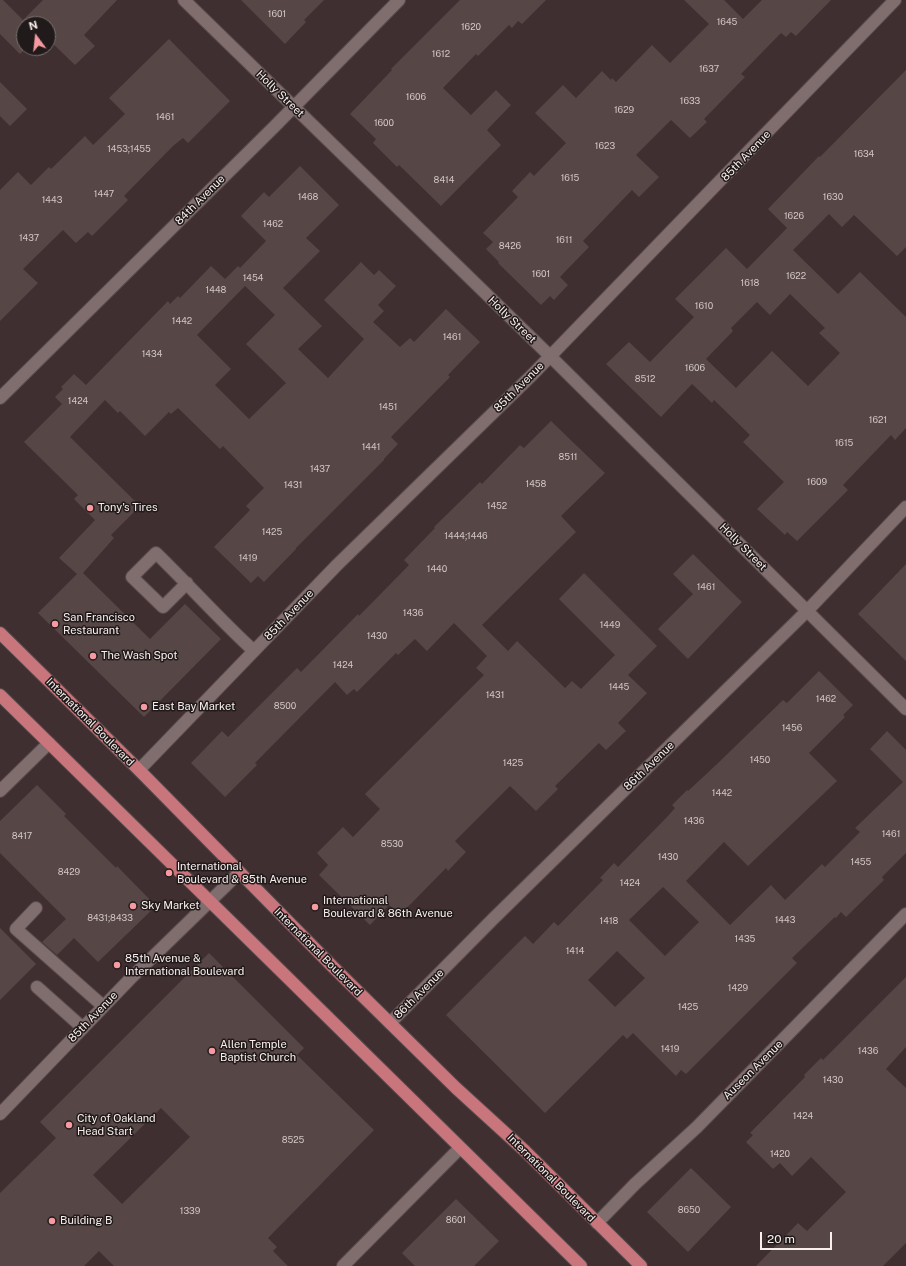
<!DOCTYPE html>
<html>
<head>
<meta charset="utf-8">
<style>
  body { margin:0 }
  #map { position:relative; width:906px; height:1266px; overflow:hidden; background:#402f30; font-family:"Public Sans",sans-serif }
  canvas { display:block }
  .north { position:absolute; left:16px; top:16px; width:40px; height:40px; box-sizing:border-box; background:#211a1a; border:1px solid #786f6f; border-radius:50%; rotate:345deg; font-size:11px; font-weight:700; line-height:16px; text-align:center; color:#faefef }
  .north::after { content:''; display:block; margin:auto; width:14px; height:18px; background:#f49aa0; clip-path:polygon(50% 0,100% 100%,50% 72%,0 100%) }
  .scale { position:absolute; left:760px; top:1232px; width:72px; height:18px; box-sizing:border-box; border:2px solid #faefef; border-top:0; padding-left:5px; font-size:12px; line-height:14px; white-space:nowrap; color:#faefef; -webkit-text-stroke:3px #211a1a; paint-order:stroke }
</style>
</head>
<body>
<div id="map">
<canvas width="906" height="1266"></canvas>
<div class="north">N</div>
<div class="scale">20 m</div>
</div>
<script>
const context = document.querySelector('canvas').getContext('2d');
context.lineJoin = 'round';
function paint(path, color) {
  context.fillStyle = color;
  context.fill(path, 'evenodd');
}
function trace(path, color, width, dash) {
  context.strokeStyle = color;
  context.lineWidth = width;
  context.lineCap = dash ? 'butt' : 'round';
  context.setLineDash(dash || []);
  context.stroke(path);
}
function label(font, color, halo, rows, align = 'center') {
  context.font = font + ' "Public Sans",sans-serif';
  context.lineWidth = 3;
  context.setLineDash([]);
  context.textBaseline = 'middle';
  context.strokeStyle = halo;
  context.fillStyle = color;
  for (const [text, x, y, turn = 0] of rows) {
    context.save();
    context.translate(x, y);
    context.rotate((+turn || 0) * Math.PI / 180);
    context.textAlign = isNaN(turn) ? turn : align;
    if (halo) context.strokeText(text, 0, 0);
    context.fillText(text, 0, 0);
    context.restore();
  }
}
paint(new Path2D(`
  M 0,0 L 3,0 L 23,20 L 43,0 L 117,0 L 84,35 L 95,46 L 75,65 L 48,39 L 48,24 L 24,24 L 24,48 L 26,48 L 20,54 L 0,34 Z
  M 241,0 L 324,0 L 304,20 L 306,22 L 285,44 Z
  M 460,0 L 546,0 L 522,24 L 518,21 L 512,28 L 509,25 L 478,56 L 476,54 L 443,88 L 471,115 L 496,90 L 511,105 L 487,130 L 501,145 L 441,206 L 399,165 L 397,167 L 373,143 L 376,139 L 350,114 L 392,70 L 391,69 Z
  M 684,0 L 724,0 L 743,19 L 762,0 L 831,0 L 796,36 L 791,32 L 786,37 L 781,33 L 741,74 L 745,77 L 704,119 L 707,122 L 690,138 L 671,120 L 636,155 L 659,177 L 639,197 L 632,190 L 583,241 L 589,247 L 560,277 L 568,285 L 554,300 L 550,296 L 541,305 L 498,263 L 499,262 L 486,249 L 493,242 L 483,233 L 518,197 L 512,191 L 530,172 L 534,176 L 566,143 L 535,113 L 563,85 L 576,98 L 602,71 L 611,80 L 612,78 L 616,82 L 652,45 L 670,63 L 709,24 Z
  M 169,39 L 230,101 L 188,143 L 183,138 L 173,146 L 124,196 L 128,200 L 92,236 L 88,232 L 76,243 L 63,230 L 23,269 L 38,283 L 0,321 L 0,190 L 18,172 L 31,185 L 49,167 L 51,169 L 85,136 L 93,145 L 125,114 L 109,98 Z
  M 906,70 L 906,247 L 897,256 L 854,215 L 842,227 L 829,214 L 793,250 L 838,294 L 860,272 L 906,317 L 906,428 L 895,440 L 891,435 L 843,485 L 848,490 L 797,541 L 787,532 L 785,535 L 757,509 L 784,482 L 743,442 L 750,435 L 714,400 L 712,403 L 692,384 L 661,417 L 606,364 L 629,342 L 650,362 L 694,317 L 675,299 L 726,248 L 747,269 L 787,228 L 768,209 L 819,156 L 820,157 ZM 790,294 L 825,328 L 819,333 L 840,353 L 808,386 L 772,351 L 736,388 L 706,359 L 733,331 L 731,328 L 757,302 L 770,315 Z
  M 0,82 L 27,109 L 10,126 L 0,116 Z
  M 300,166 L 339,205 L 306,238 L 320,251 L 283,288 L 322,326 L 298,349 L 328,378 L 364,339 L 324,300 L 361,262 L 374,275 L 379,270 L 396,286 L 378,305 L 384,311 L 373,322 L 400,347 L 410,338 L 414,342 L 446,309 L 480,342 L 448,375 L 450,377 L 391,437 L 398,444 L 384,459 L 384,460 L 296,548 L 296,549 L 264,582 L 258,576 L 251,583 L 214,547 L 250,510 L 246,506 L 264,488 L 223,446 L 220,449 L 178,408 L 171,414 L 169,412 L 145,436 L 120,411 L 118,413 L 105,400 L 70,437 L 140,506 L 111,535 L 114,538 L 83,573 L 150,639 L 185,604 L 221,639 L 144,717 L 38,613 L 77,574 L 59,558 L 95,520 L 74,499 L 78,495 L 24,442 L 62,404 L 55,397 L 63,389 L 61,387 L 74,374 L 86,385 L 168,301 L 170,304 L 178,296 L 180,298 L 211,266 L 225,279 L 238,266 L 240,268 L 266,241 L 241,216 L 264,192 L 269,197 ZM 245,286 L 275,315 L 246,344 L 286,383 L 249,419 L 215,385 L 231,369 L 197,335 Z
  M 551,421 L 605,473 L 561,516 L 576,532 L 482,625 L 508,651 L 517,641 L 565,688 L 572,681 L 581,689 L 615,655 L 559,599 L 584,573 L 657,646 L 628,675 L 647,693 L 618,723 L 626,731 L 606,750 L 599,743 L 555,786 L 558,789 L 536,811 L 510,786 L 455,841 L 466,852 L 448,871 L 446,868 L 400,915 L 389,905 L 370,925 L 319,875 L 328,865 L 317,853 L 343,827 L 353,837 L 380,809 L 365,794 L 484,675 L 476,668 L 487,656 L 454,623 L 427,651 L 415,639 L 398,655 L 396,653 L 357,692 L 354,689 L 347,695 L 335,682 L 255,763 L 257,765 L 225,797 L 191,763 L 222,731 L 228,737 L 297,668 L 301,672 L 358,614 L 359,616 L 409,565 L 404,560 L 435,528 L 434,527 L 480,482 L 482,484 L 520,445 L 524,448 Z
  M 693,554 L 742,602 L 688,659 L 658,629 L 693,594 L 673,574 Z
  M 906,564 L 906,661 L 858,614 Z
  M 819,671 L 853,705 L 843,715 L 845,717 L 809,753 L 837,781 L 748,866 L 724,842 L 686,881 L 730,925 L 771,885 L 785,900 L 822,864 L 825,867 L 860,832 L 855,828 L 903,782 L 870,749 L 887,731 L 906,750 L 906,853 L 882,877 L 884,880 L 846,917 L 841,912 L 836,918 L 835,917 L 792,958 L 797,963 L 686,1074 L 681,1070 L 676,1076 L 633,1033 L 627,1039 L 623,1035 L 545,1113 L 446,1015 L 525,936 L 533,944 L 554,922 L 558,926 L 603,880 L 600,878 L 614,863 L 618,867 L 667,817 L 675,808 L 672,805 L 687,790 L 688,791 L 716,765 L 783,700 L 787,703 ZM 663,887 L 699,922 L 665,956 L 629,920 ZM 617,951 L 645,978 L 615,1007 L 588,980 Z
  M 37,785 L 66,814 L 64,816 L 116,868 L 117,866 L 156,906 L 98,962 L 74,938 L 57,955 L 42,942 L 66,919 L 0,853 L 0,821 Z
  M 0,928 L 36,964 L 0,1000 Z
  M 209,953 L 304,1048 L 297,1055 L 374,1130 L 268,1238 L 277,1247 L 273,1251 L 288,1266 L 114,1266 L 99,1251 L 84,1266 L 0,1266 L 0,1193 L 56,1138 L 40,1122 ZM 161,1108 L 190,1137 L 122,1204 L 93,1175 Z
  M 906,977 L 906,1047 L 886,1069 L 906,1088 L 906,1243 L 883,1266 L 756,1266 L 798,1223 L 807,1231 L 846,1192 L 811,1157 L 792,1176 L 780,1163 L 773,1169 L 746,1142 L 753,1135 L 750,1133 L 805,1077 L 804,1075 L 821,1058 L 823,1060 Z
  M 691,1168 L 731,1207 L 688,1252 L 647,1212 Z
  M 456,1199 L 499,1241 L 474,1266 L 415,1266 L 402,1253 Z`), '#574646');
const minor = new Path2D(`
  M 184,0 L 550,356 L 906,709
  M 0,398 L 275,126 L 399,0
  M 187,583 L 163,607 L 132,577 L 156,553 C 189,585 220,620 254,651
  M 139,770 L 337,565 L 532,375 L 895,0
  M 0,791 L 49,743
  M 36,908 L 16,929 L 103,1006
  M 37,987 L 83,1028
  M 390,1023 L 493,919 L 807,611 L 906,507
  M 0,1114 L 131,978 L 239,873
  M 597,1223 L 635,1184 L 697,1127 L 906,914
  M 343,1266 L 460,1148`);
const major = new Path2D(`
  M 0,633 L 139,770 L 333,967 L 456,1088 L 525,1151 L 641,1266
  M 0,695 L 581,1266`);
trace(minor, '#594b4c', 14);
trace(major, '#594b4c', 14);
trace(minor, '#806d6e', 12);
trace(major, '#c9757c', 12);
for (const [x, y, r, color] of [
  [90,508,4,"#f49aa0"],
  [55,624,4,"#f49aa0"],
  [93,656,4,"#f49aa0"],
  [144,707,4,"#f49aa0"],
  [169,873,4,"#f49aa0"],
  [133,906,4,"#f49aa0"],
  [315,907,4,"#f49aa0"],
  [117,965,4,"#f49aa0"],
  [212,1051,4,"#f49aa0"],
  [69,1125,4,"#f49aa0"],
  [52,1221,4,"#f49aa0"]
]) {
  const dot = new Path2D();
  dot.arc(x, y, r, 0, 2 * Math.PI);
  context.fillStyle = color;
  context.fill(dot);
  trace(dot, '#211a1a', 1.5);
}
label('9px', '#d1c5c5', null, [
  ["1601",277,14],
  ["1645",727,22],
  ["1620",471,27],
  ["1612",441,54],
  ["1637",709,69],
  ["1606",416,97],
  ["1633",690,101],
  ["1629",624,110],
  ["1461",165,117],
  ["1600",384,123],
  ["1623",605,146],
  ["1453;1455",129,149],
  ["1634",864,154],
  ["1615",570,178],
  ["8414",444,180],
  ["1447",104,194],
  ["1468",308,197],
  ["1630",833,197],
  ["1443",52,200],
  ["1626",794,216],
  ["1462",273,224],
  ["1437",29,238],
  ["1611",564,240],
  ["8426",510,246],
  ["1601",541,274],
  ["1622",796,276],
  ["1454",253,278],
  ["1618",750,283],
  ["1448",216,290],
  ["1610",704,306],
  ["1442",182,321],
  ["1461",452,337],
  ["1434",152,354],
  ["1606",695,368],
  ["8512",645,379],
  ["1424",78,401],
  ["1451",388,407],
  ["1621",878,420],
  ["1615",844,443],
  ["1441",371,447],
  ["8511",568,457],
  ["1437",320,469],
  ["1609",817,482],
  ["1458",536,484],
  ["1431",293,485],
  ["1452",497,506],
  ["1425",272,532],
  ["1444;1446",466,536],
  ["1419",248,558],
  ["1440",437,569],
  ["1461",706,587],
  ["1436",413,613],
  ["1449",610,625],
  ["1430",377,636],
  ["1424",343,665],
  ["1445",619,687],
  ["1431",495,695],
  ["1462",826,699],
  ["8500",285,706],
  ["1456",792,728],
  ["1450",760,760],
  ["1425",513,763],
  ["1442",722,793],
  ["1436",694,821],
  ["1461",891,834],
  ["8417",22,836],
  ["8530",392,844],
  ["1430",668,857],
  ["1455",861,862],
  ["8429",69,872],
  ["1424",630,883],
  ["8431;8433",110,918],
  ["1443",785,920],
  ["1418",609,921],
  ["1435",745,939],
  ["1414",575,951],
  ["1429",738,988],
  ["1425",688,1007],
  ["1419",670,1049],
  ["1436",868,1051],
  ["1430",833,1080],
  ["1424",803,1116],
  ["8525",293,1140],
  ["1420",780,1154],
  ["8650",689,1210],
  ["1339",190,1211],
  ["8601",456,1220]
]);
label('11px', '#faefef', '#211a1a', [
  ["Holly Street",280,94,44],
  ["85th Avenue",746,156,-46],
  ["84th Avenue",200,200,-45],
  ["Holly Street",512,320,44],
  ["85th Avenue",519,387,-45],
  ["Holly Street",743,547,45],
  ["85th Avenue",289,615,-46],
  ["International Boulevard",90,722,45],
  ["86th Avenue",649,766,-44],
  ["International Boulevard",318,952,45],
  ["86th Avenue",419,994,-45],
  ["85th Avenue",93,1017,-46],
  ["Auseon Avenue",753,1070,-45],
  ["International Boulevard",551,1178,45]
]);
label('11px', '#faefef', '#211a1a', [
  ["Tony's Tires",98,508],
  ["San Francisco",63,618],
  ["Restaurant",63,631],
  ["The Wash Spot",101,656],
  ["East Bay Market",152,707],
  ["International",177,867],
  ["Boulevard & 85th Avenue",177,880],
  ["International",323,901],
  ["Boulevard & 86th Avenue",323,914],
  ["Sky Market",141,906],
  ["85th Avenue &",125,959],
  ["International Boulevard",125,972],
  ["Allen Temple",220,1045],
  ["Baptist Church",220,1058],
  ["City of Oakland",77,1119],
  ["Head Start",77,1132],
  ["Building B",60,1221]
], 'left');
</script>
</body>
</html>
